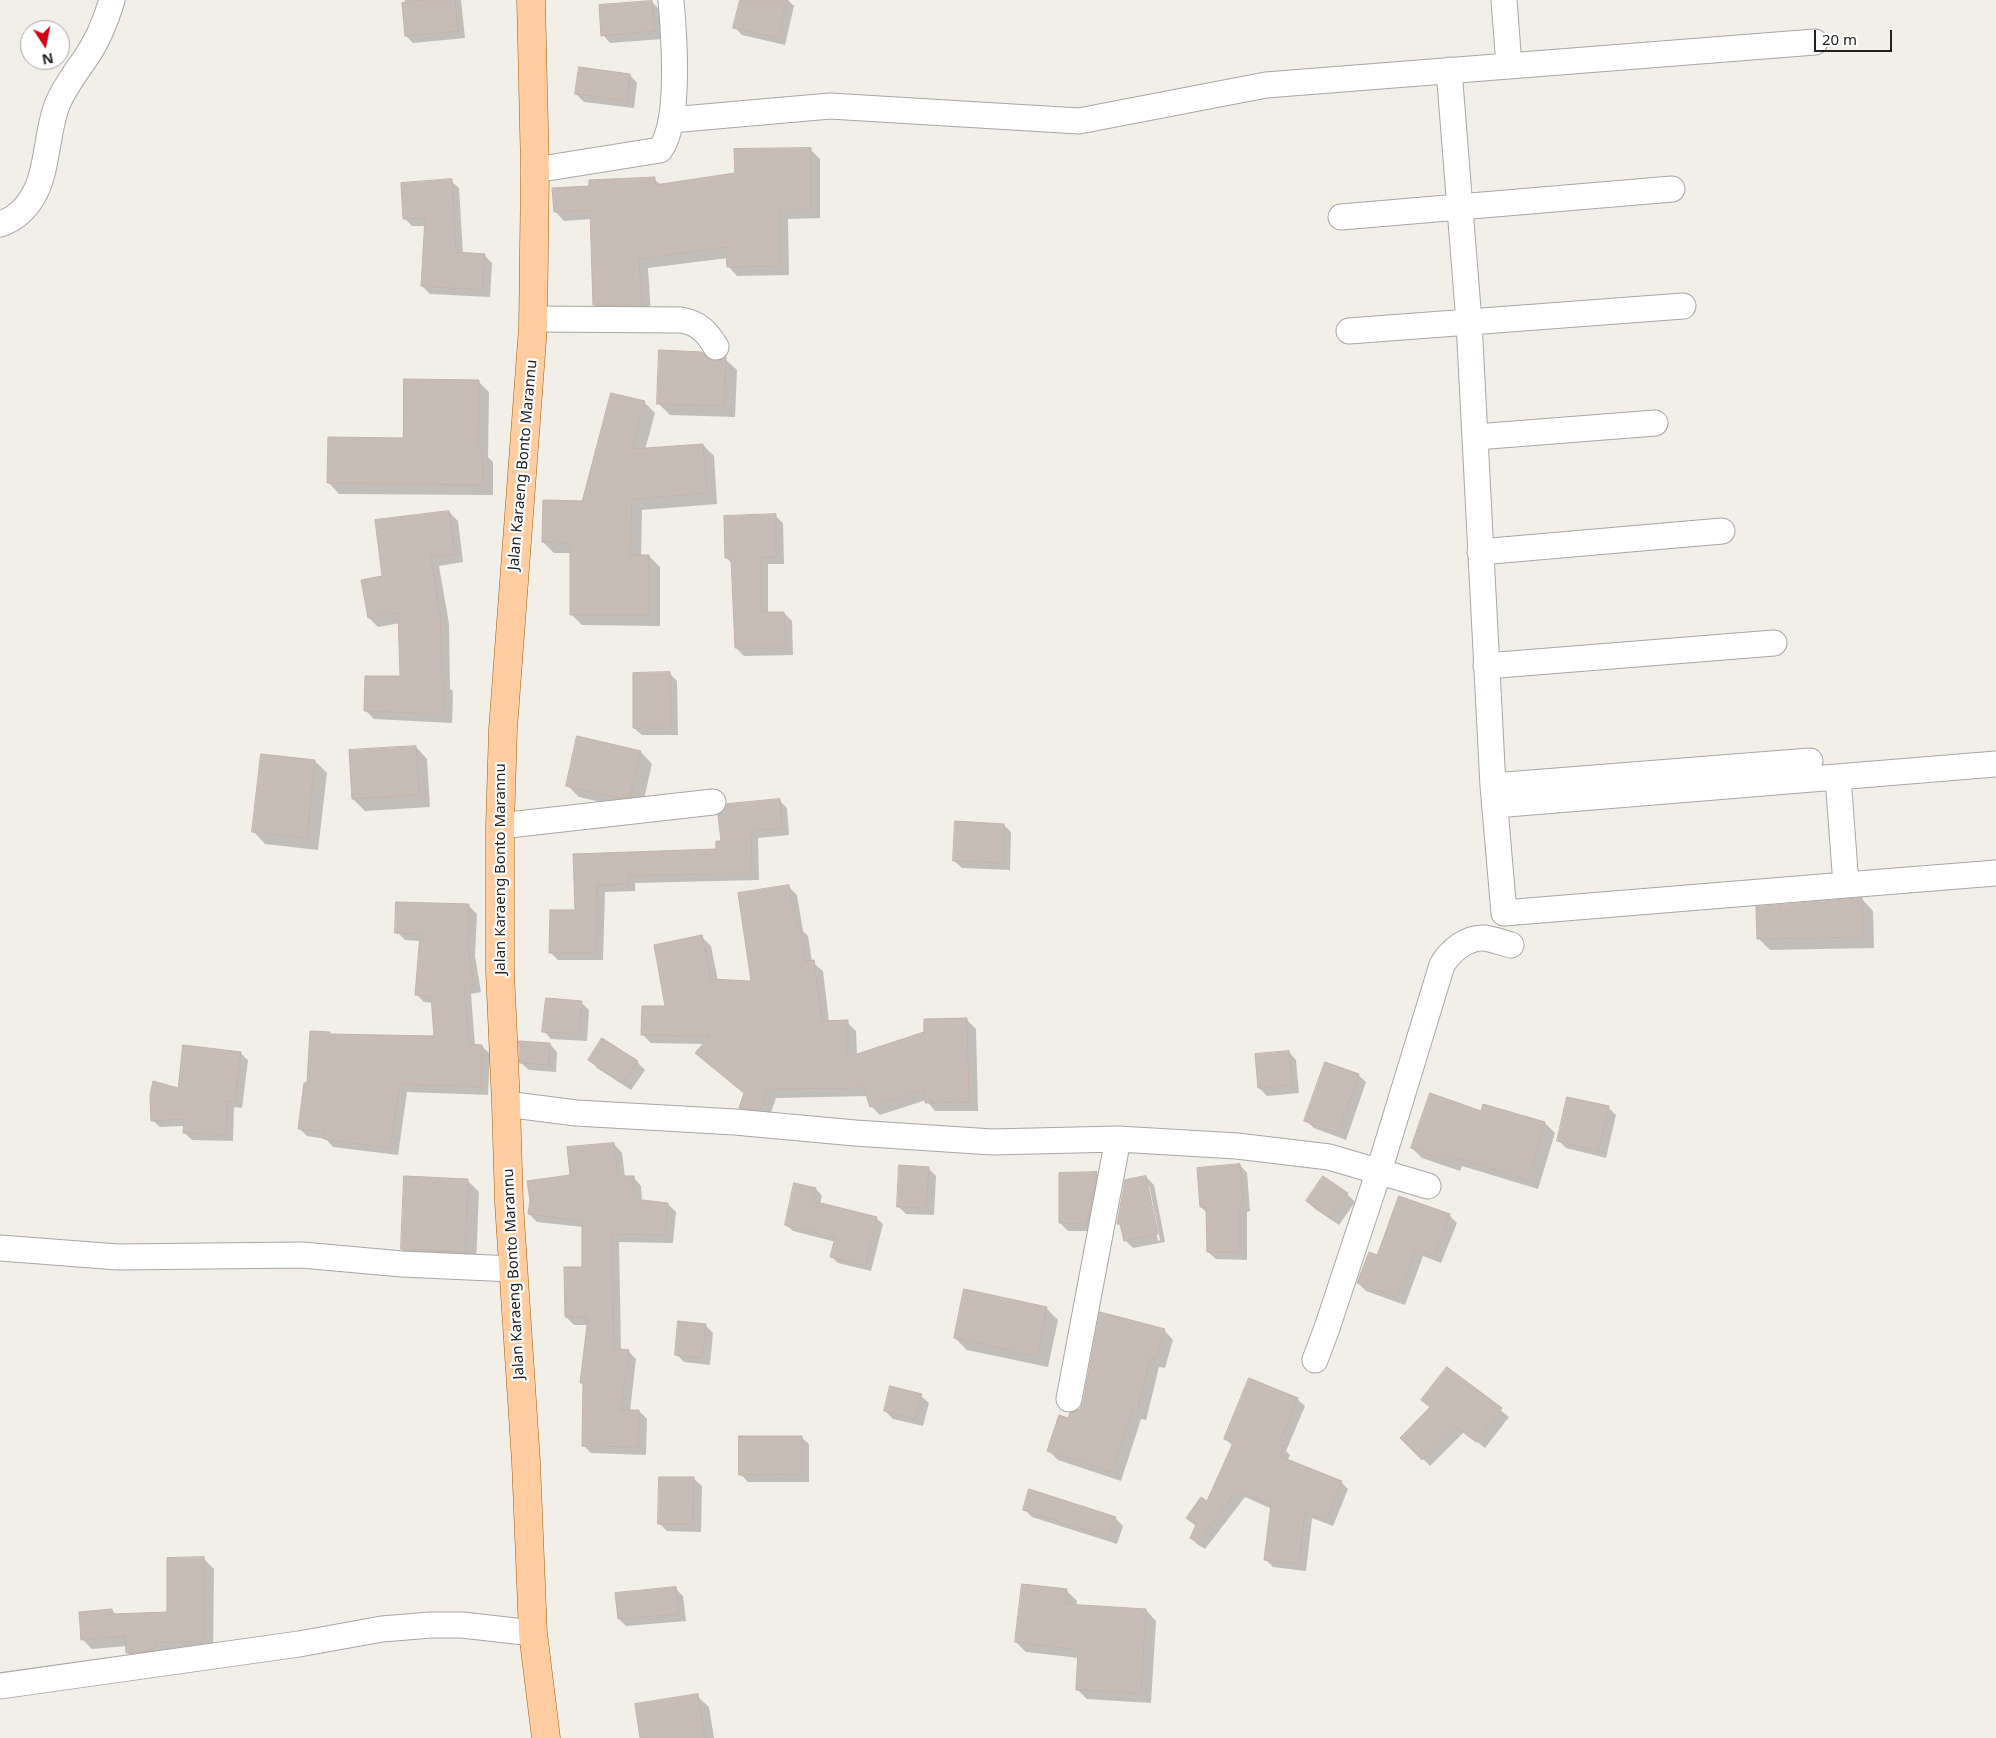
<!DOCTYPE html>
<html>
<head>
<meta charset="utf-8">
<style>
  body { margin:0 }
  #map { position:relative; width:1996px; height:1738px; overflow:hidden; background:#f2eee8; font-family:"Noto Sans",sans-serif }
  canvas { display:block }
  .north { position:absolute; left:20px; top:20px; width:50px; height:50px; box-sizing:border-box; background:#fff; border:1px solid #a6a6a6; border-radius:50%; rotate:169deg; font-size:14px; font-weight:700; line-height:20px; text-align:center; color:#212121 }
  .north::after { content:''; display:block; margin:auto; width:18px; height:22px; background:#d30013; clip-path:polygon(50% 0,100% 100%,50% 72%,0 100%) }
  .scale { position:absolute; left:1814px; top:30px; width:78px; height:22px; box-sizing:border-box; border:2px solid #212121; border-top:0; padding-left:6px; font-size:15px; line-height:18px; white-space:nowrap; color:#212121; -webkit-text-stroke:4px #fff; paint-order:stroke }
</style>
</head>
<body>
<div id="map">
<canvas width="1996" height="1738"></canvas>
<div class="north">N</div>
<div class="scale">20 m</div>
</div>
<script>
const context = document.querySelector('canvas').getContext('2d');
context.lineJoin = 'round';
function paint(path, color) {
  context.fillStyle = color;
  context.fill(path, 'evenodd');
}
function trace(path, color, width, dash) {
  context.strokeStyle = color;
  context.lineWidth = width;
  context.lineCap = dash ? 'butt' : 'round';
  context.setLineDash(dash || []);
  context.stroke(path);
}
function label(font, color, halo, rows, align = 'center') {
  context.font = font + ' "Noto Sans",sans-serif';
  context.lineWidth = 4.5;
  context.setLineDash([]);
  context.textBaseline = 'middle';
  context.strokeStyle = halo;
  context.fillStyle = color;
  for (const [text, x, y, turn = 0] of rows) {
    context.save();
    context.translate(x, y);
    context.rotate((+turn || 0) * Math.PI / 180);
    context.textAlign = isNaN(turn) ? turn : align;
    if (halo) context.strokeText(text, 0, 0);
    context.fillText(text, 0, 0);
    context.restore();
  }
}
paint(new Path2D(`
  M 405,0 L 461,0 L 465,38 L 413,43 L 406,36 Z
  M 741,0 L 788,0 L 794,6 L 785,45 L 742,35 L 735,27 Z
  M 652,2 L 660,10 L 662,39 L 610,43 L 603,35 Z
  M 630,75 L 637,83 L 634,108 L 584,102 L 576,94 Z
  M 810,149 L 820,159 L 820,218 L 788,219 L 789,275 L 737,276 L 728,266 L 728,258 L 648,268 L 651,315 L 604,314 L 594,304 L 592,219 L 564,221 L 555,211 L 591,188 L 654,179 L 661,185 L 736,175 Z
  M 451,181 L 459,188 L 463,254 L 484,255 L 492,263 L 490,297 L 430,294 L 422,286 L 426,226 L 412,226 L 405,219 Z
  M 725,359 L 737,370 L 735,417 L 670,415 L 658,403 L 709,361 L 716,363 Z
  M 478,381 L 489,392 L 488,457 L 493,462 L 493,495 L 339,494 L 329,483 L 404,440 Z
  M 644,402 L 655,413 L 645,450 L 703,445 L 714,456 L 717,504 L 642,510 L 641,556 L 649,556 L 660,567 L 660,626 L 582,625 L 571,614 L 572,553 L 554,553 L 543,542 L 583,502 Z
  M 449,512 L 458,521 L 463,562 L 439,566 L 449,624 L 450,689 L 453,691 L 452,723 L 374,719 L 365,710 L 401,678 L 400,623 L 378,627 L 369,618 L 383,577 Z
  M 775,516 L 783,523 L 784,564 L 768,564 L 768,613 L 784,613 L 792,621 L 793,655 L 744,656 L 736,648 L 732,564 L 726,557 Z
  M 670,674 L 677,681 L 678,735 L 642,735 L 634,728 Z
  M 416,747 L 427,759 L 430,807 L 365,811 L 353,799 Z
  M 641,752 L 652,764 L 642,808 L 631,809 L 579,797 L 567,785 Z
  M 315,761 L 327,773 L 318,850 L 265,844 L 254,832 Z
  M 779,800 L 787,808 L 789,835 L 758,838 L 759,880 L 635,883 L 635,891 L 605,892 L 603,960 L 558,960 L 550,952 L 576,912 L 574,855 L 717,850 L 722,842 Z
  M 1004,825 L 1011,832 L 1010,870 L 962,868 L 954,861 Z
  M 788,886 L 797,895 L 803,931 L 808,936 L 812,962 L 823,971 L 829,1022 L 847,1022 L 856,1031 L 857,1055 L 967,1020 L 976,1029 L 978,1111 L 935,1111 L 926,1100 L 880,1115 L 871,1106 L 868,1096 L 776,1098 L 769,1118 L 749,1116 L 741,1108 L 745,1094 L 706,1061 L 704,1044 L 651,1043 L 642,1034 L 667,1008 L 702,937 L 711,946 L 718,981 L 753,982 Z
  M 1862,899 L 1873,911 L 1874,948 L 1770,950 L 1758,938 Z
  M 469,906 L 477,914 L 475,956 L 481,992 L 471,994 L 475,1046 L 482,1046 L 490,1054 L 488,1095 L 407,1092 L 398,1155 L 333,1147 L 326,1139 L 307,1136 L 299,1128 L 309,1085 L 329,1033 L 331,1035 L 435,1037 L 433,1003 L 424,1002 L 416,994 L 421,941 L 405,940 L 397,932 Z
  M 582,1003 L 589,1010 L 587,1041 L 551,1039 L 544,1031 Z
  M 550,1044 L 557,1052 L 556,1072 L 529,1070 L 521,1063 Z
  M 1289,1052 L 1296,1060 L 1299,1093 L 1267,1096 L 1259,1088 Z
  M 240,1053 L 248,1060 L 242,1108 L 234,1107 L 233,1141 L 192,1140 L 184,1132 L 185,1126 L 160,1127 L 152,1120 L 179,1089 Z
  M 590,1060 L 637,1062 L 645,1070 L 631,1090 L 597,1068 Z
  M 1358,1075 L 1366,1082 L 1346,1140 L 1314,1128 L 1306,1121 Z
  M 1484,1105 L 1545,1123 L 1555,1133 L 1538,1189 L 1462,1166 L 1460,1171 L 1422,1158 L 1412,1148 L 1482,1112 Z
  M 1608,1107 L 1616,1115 L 1606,1158 L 1566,1148 L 1558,1140 Z
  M 614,1144 L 622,1153 L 625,1177 L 633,1177 L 641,1186 L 642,1201 L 668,1204 L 676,1212 L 673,1243 L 619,1242 L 621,1350 L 628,1351 L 636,1359 L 630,1411 L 639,1411 L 647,1419 L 646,1455 L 591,1453 L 583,1445 L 584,1385 L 582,1382 L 588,1325 L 574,1325 L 566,1317 L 583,1268 L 583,1227 L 537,1222 L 529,1214 L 571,1176 Z
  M 1240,1165 L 1247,1173 L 1250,1211 L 1247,1212 L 1247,1260 L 1216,1259 L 1208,1252 L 1208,1214 L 1201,1207 Z
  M 928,1168 L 936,1176 L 934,1215 L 906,1214 L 898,1206 Z
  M 1097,1174 L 1104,1181 L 1095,1231 L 1068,1231 L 1060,1223 Z
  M 1146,1177 L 1154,1185 L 1165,1242 L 1133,1248 L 1125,1240 L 1123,1228 L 1118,1223 ZM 1147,1185 L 1149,1185 L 1160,1240 L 1158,1241 Z
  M 467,1180 L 479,1192 L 476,1264 L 414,1261 L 402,1249 Z
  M 816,1189 L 822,1196 L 820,1204 L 876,1218 L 883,1224 L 871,1271 L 838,1263 L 832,1257 L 836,1242 L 793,1231 L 786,1225 Z
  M 1347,1194 L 1355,1202 L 1339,1225 L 1315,1209 L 1307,1201 Z
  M 1449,1215 L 1457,1223 L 1441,1263 L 1423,1256 L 1405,1305 L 1366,1291 L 1358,1283 L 1378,1257 Z
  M 1047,1309 L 1058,1320 L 1048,1367 L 967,1350 L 955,1338 Z
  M 705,1325 L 713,1333 L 710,1365 L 684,1362 L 677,1355 Z
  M 1164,1330 L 1173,1340 L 1165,1368 L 1159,1367 L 1146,1420 L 1141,1419 L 1121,1481 L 1058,1460 L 1049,1451 L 1069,1420 Z
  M 1448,1368 L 1509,1417 L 1485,1448 L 1464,1432 L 1430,1466 L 1402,1438 L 1431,1408 Z
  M 921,1396 L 929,1403 L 923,1426 L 893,1419 L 885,1411 Z
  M 1297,1399 L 1305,1406 L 1286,1451 L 1290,1455 L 1287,1461 L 1341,1482 L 1348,1489 L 1333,1526 L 1312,1518 L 1306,1571 L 1273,1567 L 1266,1560 L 1272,1509 L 1245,1497 L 1205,1549 L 1198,1545 L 1191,1538 L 1196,1526 L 1187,1518 L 1207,1503 L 1233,1446 L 1226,1439 Z
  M 801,1437 L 809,1444 L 809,1482 L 748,1482 L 740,1474 Z
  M 694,1479 L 702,1486 L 701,1532 L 667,1531 L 659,1523 Z
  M 1024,1509 L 1115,1518 L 1123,1526 L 1117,1544 L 1032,1517 Z
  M 204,1559 L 214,1569 L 213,1651 L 137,1662 L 127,1652 L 127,1646 L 92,1649 L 82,1639 L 112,1610 L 116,1615 L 168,1613 Z
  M 676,1589 L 683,1596 L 686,1621 L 626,1626 L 619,1619 Z
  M 1066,1590 L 1077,1601 L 1076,1606 L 1146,1610 L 1156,1621 L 1151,1703 L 1087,1699 L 1077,1689 L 1079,1658 L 1026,1652 L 1016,1642 Z
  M 697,1696 L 709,1707 L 714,1738 L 641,1738 Z`), '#0003');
const building = new Path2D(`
  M 427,0 L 455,0 L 458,31 L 405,36 L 402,3 Z
  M 740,0 L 787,0 L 778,38 L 733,28 Z
  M 652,1 L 655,31 L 601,36 L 599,5 Z
  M 579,67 L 630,74 L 627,101 L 575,94 Z
  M 811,148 L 811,209 L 779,210 L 780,266 L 727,267 L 726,247 L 639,259 L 642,305 L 593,305 L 590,210 L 554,212 L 552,188 L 589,186 L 589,180 L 655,177 L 655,185 L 735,173 L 734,149 Z
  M 452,179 L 456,252 L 485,254 L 482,290 L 421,286 L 425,218 L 403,219 L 401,183 Z
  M 659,350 L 702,352 L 709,359 L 716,361 L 726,357 L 724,406 L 657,404 Z
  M 404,379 L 479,380 L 478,449 L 482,450 L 483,485 L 327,483 L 328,437 L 403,438 Z
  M 611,393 L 645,401 L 632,449 L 703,444 L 707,493 L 632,499 L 630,555 L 649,555 L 649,615 L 570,615 L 570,543 L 542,542 L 543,500 L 582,501 Z
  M 449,511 L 455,554 L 431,557 L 440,614 L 442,681 L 445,681 L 443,714 L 364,711 L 365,676 L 400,676 L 398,613 L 368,618 L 361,580 L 382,576 L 375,520 Z
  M 776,514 L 776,557 L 761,557 L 761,612 L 784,612 L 786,648 L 735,648 L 731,558 L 725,558 L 724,516 Z
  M 670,672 L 671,728 L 633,728 L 633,673 Z
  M 577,736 L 641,751 L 630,797 L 619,798 L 566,786 Z
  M 416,746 L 419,795 L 352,799 L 349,750 Z
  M 261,754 L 315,760 L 307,838 L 252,832 Z
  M 780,799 L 782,828 L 751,831 L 752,873 L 628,876 L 628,884 L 597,885 L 596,953 L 549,953 L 550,910 L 575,910 L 573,854 L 716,849 L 716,841 L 721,841 L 718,815 L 726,808 L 727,804 Z
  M 955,821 L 1004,824 L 1003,863 L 953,861 Z
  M 789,885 L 796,926 L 800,926 L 805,961 L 814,960 L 822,1021 L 848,1020 L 848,1057 L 924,1032 L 924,1019 L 967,1018 L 969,1102 L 925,1103 L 925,1089 L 870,1107 L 864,1088 L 767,1089 L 761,1110 L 739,1108 L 744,1093 L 695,1053 L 710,1036 L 641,1035 L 642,1006 L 665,1006 L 654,945 L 702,935 L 711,979 L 751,981 L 738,893 Z
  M 1862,898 L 1863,937 L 1757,939 L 1756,907 Z
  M 396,902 L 469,904 L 468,948 L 474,984 L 464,986 L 469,1044 L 482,1045 L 481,1087 L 400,1084 L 390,1148 L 324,1139 L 325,1132 L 298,1129 L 304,1083 L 307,1083 L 310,1031 L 330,1032 L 330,1034 L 434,1036 L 431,996 L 415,995 L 420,934 L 395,933 Z
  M 546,998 L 582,1001 L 579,1034 L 542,1032 Z
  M 602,1038 L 638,1061 L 623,1083 L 588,1060 Z
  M 519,1041 L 550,1043 L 549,1065 L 520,1063 Z
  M 183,1045 L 241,1052 L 235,1102 L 227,1101 L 226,1135 L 183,1133 L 184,1119 L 151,1121 L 150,1095 L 153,1081 L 178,1088 Z
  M 1289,1051 L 1292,1085 L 1258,1088 L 1255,1054 Z
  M 1325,1062 L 1359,1074 L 1338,1133 L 1304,1121 Z
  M 1430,1093 L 1481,1111 L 1483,1104 L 1545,1122 L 1528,1180 L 1452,1157 L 1450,1162 L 1411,1148 Z
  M 1567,1097 L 1609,1106 L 1598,1151 L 1557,1141 Z
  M 614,1143 L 618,1176 L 634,1176 L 634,1199 L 668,1203 L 665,1235 L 611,1234 L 614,1348 L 629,1350 L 621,1410 L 639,1410 L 638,1447 L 582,1446 L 583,1383 L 580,1383 L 588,1317 L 565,1317 L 564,1267 L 582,1267 L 582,1221 L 528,1214 L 530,1200 L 527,1181 L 570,1175 L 567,1147 Z
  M 1240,1164 L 1243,1204 L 1240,1204 L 1240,1252 L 1207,1252 L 1206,1207 L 1200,1207 L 1197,1168 Z
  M 899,1165 L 929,1167 L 926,1208 L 897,1207 Z
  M 1097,1172 L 1087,1224 L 1059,1223 L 1059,1173 Z
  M 404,1176 L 468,1179 L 465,1252 L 401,1249 Z
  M 1146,1176 L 1158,1234 L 1124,1241 L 1120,1224 L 1117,1224 L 1125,1180 Z
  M 1323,1176 L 1348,1193 L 1331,1218 L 1306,1201 Z
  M 794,1183 L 816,1188 L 813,1201 L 877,1217 L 865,1266 L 830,1257 L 835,1238 L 785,1225 Z
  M 1399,1196 L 1450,1214 L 1434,1256 L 1416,1249 L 1397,1298 L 1357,1283 L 1369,1252 L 1377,1255 Z
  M 964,1289 L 1047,1307 L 1037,1356 L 954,1338 Z
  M 1100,1312 L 1165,1329 L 1156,1360 L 1150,1358 L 1137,1411 L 1132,1410 L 1111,1472 L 1047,1451 L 1059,1415 L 1068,1418 L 1070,1413 L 1080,1409 L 1083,1402 Z
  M 678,1321 L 706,1324 L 702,1358 L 675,1355 Z
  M 1447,1367 L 1502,1408 L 1476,1442 L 1455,1426 L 1422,1460 L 1400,1438 L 1430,1407 L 1421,1400 Z
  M 1249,1378 L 1298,1398 L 1279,1444 L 1284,1447 L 1279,1456 L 1342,1481 L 1326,1520 L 1305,1512 L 1299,1564 L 1264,1560 L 1271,1505 L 1237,1490 L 1197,1542 L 1190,1538 L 1196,1525 L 1186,1518 L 1201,1497 L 1207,1501 L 1233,1443 L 1224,1439 Z
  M 890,1386 L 922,1394 L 915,1419 L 884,1411 Z
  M 739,1436 L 802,1436 L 802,1474 L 739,1475 Z
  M 659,1477 L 694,1477 L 693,1524 L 658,1524 Z
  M 1029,1489 L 1116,1517 L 1110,1538 L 1023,1510 Z
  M 204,1557 L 204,1642 L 155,1642 L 155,1650 L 126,1653 L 125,1636 L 81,1640 L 79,1612 L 112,1609 L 113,1614 L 167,1612 L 167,1558 Z
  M 1022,1584 L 1067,1589 L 1065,1604 L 1146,1609 L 1141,1693 L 1076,1690 L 1078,1650 L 1015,1642 Z
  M 676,1587 L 679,1614 L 618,1619 L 615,1593 Z
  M 698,1694 L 705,1738 L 640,1738 L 635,1704 Z`);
paint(building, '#c7bdb6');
trace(building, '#c5b3a9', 1);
const minor = new Path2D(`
  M 1504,0 L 1509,65
  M 1449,70 L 1469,322 L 1493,786 L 1810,761
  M 671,120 L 830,106 L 1079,121 L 1266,85 L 1815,42
  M 535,170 L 660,150 C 681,122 674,35 671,0
  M 1341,217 L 1672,189
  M 0,224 C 13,220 25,210 32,198 C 48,173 46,134 57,105 C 64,88 74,75 85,59 C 97,42 106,20 112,0
  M 533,319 L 681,320 C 699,323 707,332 716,347
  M 1349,331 L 1683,306
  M 1476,437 L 1655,423
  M 1480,552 L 1722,531
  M 1486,666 L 1774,643
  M 1493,786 L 1504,913 L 1846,885 L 1838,777
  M 1495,805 L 1996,764
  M 500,826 L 713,802
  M 1846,885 L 1996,873
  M 506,1104 L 576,1113 L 735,1122 L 855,1133 L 992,1142 L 1118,1139 L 1237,1146 L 1329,1157 L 1428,1186
  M 0,1248 L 118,1257 L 302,1255 L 402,1264 L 513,1269
  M 1315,1360 L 1327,1328 L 1379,1171 L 1442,965 C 1450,951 1467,937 1484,938 C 1493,939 1503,943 1511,945
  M 1069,1399 L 1118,1139
  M 0,1686 L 299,1644 L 382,1629 L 431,1625 L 462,1625 L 533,1633`);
const major = new Path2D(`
  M 531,0 L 535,170 L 533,327 L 503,729 L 500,826 L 500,971 L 506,1104 L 509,1203 L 526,1462 L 533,1633 L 546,1738`);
trace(minor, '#a8a8a8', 27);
trace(major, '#9f5c00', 29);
trace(minor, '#fff', 25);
trace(major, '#ffcda0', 28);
label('15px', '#212121', '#fff', [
  ["Jalan Karaeng Bonto Marannu",523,465,-85],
  ["Jalan Karaeng Bonto Marannu",501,869,-90],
  ["Jalan Karaeng Bonto Marannu",514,1274,-93]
]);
</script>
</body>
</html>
